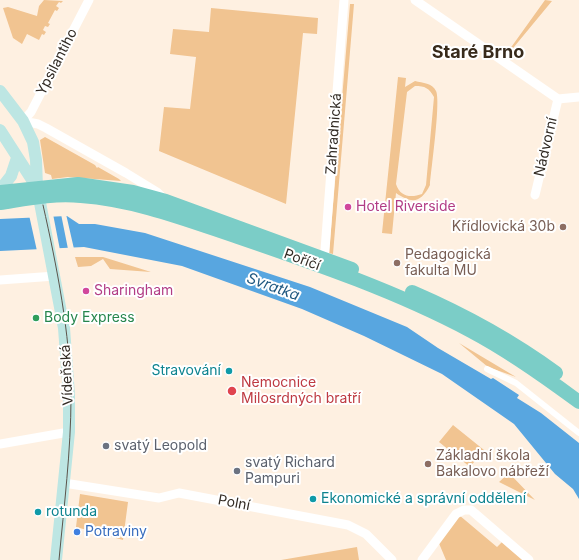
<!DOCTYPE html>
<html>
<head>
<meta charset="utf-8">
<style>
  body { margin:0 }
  canvas { display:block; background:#fef0e1 }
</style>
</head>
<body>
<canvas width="579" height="560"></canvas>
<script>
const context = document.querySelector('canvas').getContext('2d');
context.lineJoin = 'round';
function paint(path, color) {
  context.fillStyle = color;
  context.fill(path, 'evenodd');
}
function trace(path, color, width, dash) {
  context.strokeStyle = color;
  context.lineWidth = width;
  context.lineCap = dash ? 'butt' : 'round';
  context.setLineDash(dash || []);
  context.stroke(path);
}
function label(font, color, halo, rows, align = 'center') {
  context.font = font + ' Inter,sans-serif';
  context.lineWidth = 4;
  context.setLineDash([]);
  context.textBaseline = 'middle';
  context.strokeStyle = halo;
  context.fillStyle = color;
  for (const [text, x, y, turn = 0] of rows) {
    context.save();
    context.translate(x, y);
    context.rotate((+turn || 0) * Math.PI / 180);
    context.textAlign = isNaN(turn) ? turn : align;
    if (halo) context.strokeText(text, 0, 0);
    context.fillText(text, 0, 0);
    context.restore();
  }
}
paint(new Path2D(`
  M 44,0 L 63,1 L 61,3 L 59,2 L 56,6 L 59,8 L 57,11 L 55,10 L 48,23 L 50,24 L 48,27 L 45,26 L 43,30 L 46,32 L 44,35 L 42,34 L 39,40 L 27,34 L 22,44 L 13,38 L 3,8 L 8,7 L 37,16 L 39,6 Z
  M 545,0 L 552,1 L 509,53 L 506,51 L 509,46 L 512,46 Z
  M 350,4 L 354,4 L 333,254 L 329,253 Z
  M 211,8 L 318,18 L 317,34 L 303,33 L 286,204 L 159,151 L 164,107 L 190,109 L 196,57 L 170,54 L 173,29 L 209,32 Z
  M 398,77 L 406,78 L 405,87 L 415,81 C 423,83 432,83 436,91 C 441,101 431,170 430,185 C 421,203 412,204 396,193 L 392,234 L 382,233 ZM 415,86 C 425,86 429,88 434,97 L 426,185 L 422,194 C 411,198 400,197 396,184 L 407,92 Z
  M 45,137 L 95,165 L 97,168 L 98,167 L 119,179 L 121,181 L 68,177 L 52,179 L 51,175 L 45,173 L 40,140 Z
  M 75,257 L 103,257 L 151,272 L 110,269 L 103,259 L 91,266 L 78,267 Z
  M 459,343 L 516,377 L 488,367 Z
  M 453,425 L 484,450 L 470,467 L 439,442 Z
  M 509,473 L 535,500 L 499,482 Z
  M 80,494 L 128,502 L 123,540 L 76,527 Z
  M 459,515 L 497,547 L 503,541 L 525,560 L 446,560 L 438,541 Z
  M 357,547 L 359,560 L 281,560 Z`), '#f1c491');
paint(new Path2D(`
  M 67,216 L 79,224 L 95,224 L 145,233 L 310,287 L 407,327 L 438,348 L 491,379 L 493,378 L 519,395 L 517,398 L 541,413 L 579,443 L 579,499 L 573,489 L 555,474 L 514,424 L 442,374 L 364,336 L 302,309 L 182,266 L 84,247 L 0,251 L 0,219 Z`), '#58a6e0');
paint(new Path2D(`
  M 53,214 L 60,250 L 37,251 L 29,215 Z
  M 61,214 L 66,214 L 74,249 L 68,249 Z`), '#fef0e1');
trace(new Path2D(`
  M 487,369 L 516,383 L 579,433`), '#fff', 6);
trace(new Path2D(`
  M 415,0 L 558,99 L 579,97
  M 23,121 L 38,124 L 46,128 L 126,173 L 157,192 L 164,199
  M 23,121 L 31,112 L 89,0
  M 535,195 L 558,99
  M 324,263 L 344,0
  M 0,280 L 55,276
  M 0,444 L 69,432
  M 64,483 L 159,498 L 179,493 L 348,525 L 366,534 L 392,560
  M 422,560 L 456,514 L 464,510 L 471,510 L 529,560`), '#fff', 9);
trace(new Path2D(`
  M 0,91 L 23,121 L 33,142 L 36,160 L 37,187 L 64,328 L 69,395 L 69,432 L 56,560
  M 0,130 L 36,186
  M 0,190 L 11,176 L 17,158`), '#bde6e3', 12);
trace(new Path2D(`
  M 0,192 L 78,184 L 133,192 L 166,201 L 352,269
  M 0,203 C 26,199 54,193 81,196 C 136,200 187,220 238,237 C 317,264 398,292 471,331 C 509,351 544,376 579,402
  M 412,292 C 463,314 511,340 556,373`), '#7bcdc7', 14);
trace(new Path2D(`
  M 43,205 C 57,267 70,333 71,397 C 71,451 64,506 59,560`), '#5c544b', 1);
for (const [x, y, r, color] of [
  [348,207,4,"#d1479c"],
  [563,227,4,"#8d6e63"],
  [397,263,4,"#8d6e63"],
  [86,291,4,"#d1479c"],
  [36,318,4,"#2e9e5b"],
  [229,371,4,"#0f9aa8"],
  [232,391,5,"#e0444e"],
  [106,446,4,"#6b7280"],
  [428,464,4,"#8d6e63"],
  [237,471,4,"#6b7280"],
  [313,499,4,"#0f9aa8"],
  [38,512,4,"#0f9aa8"],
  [77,532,4,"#3f7fe0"]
]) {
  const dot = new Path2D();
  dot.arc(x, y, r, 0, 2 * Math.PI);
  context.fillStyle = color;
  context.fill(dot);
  trace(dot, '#fff', 1.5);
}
label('14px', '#312a23', '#fff', [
  ["Ypsilantiho",57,62,-63],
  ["Zahradnická",334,134,-86],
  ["Nádvorní",546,147,-77],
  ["Poříčí",302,260,20],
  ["Vídeňská",67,375,-93],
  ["Polní",234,503,11]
]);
label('14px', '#b23c85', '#fff', [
  ["Hotel Riverside",356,207],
  ["Sharingham",94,291]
], 'left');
label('14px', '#785e54', '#fff', [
  ["Křídlovická 30b",555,227,"right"],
  ["Pedagogická",405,255],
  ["fakulta MU",405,271],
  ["Základní škola",436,456],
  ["Bakalovo nábřeží",436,472]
], 'left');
label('14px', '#27864d', '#fff', [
  ["Body Express",44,318]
], 'left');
label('14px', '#0d838f', '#fff', [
  ["Stravování",221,371,"right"],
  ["Ekonomické a správní oddělení",321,499],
  ["rotunda",46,512]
], 'left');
label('14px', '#be3a42', '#fff', [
  ["Nemocnice",241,383],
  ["Milosrdných bratří",241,399]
], 'left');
label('14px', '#5b616d', '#fff', [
  ["svatý Leopold",114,446],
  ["svatý Richard",245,463],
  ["Pampuri",245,479]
], 'left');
label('14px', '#366cbe', '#fff', [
  ["Potraviny",85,532]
], 'left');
label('italic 15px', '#205880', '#fff', [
  ["Svratka",273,287,20]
]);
label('bold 18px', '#372a1b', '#fff', [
  ["Staré Brno",478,53]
]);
</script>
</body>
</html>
